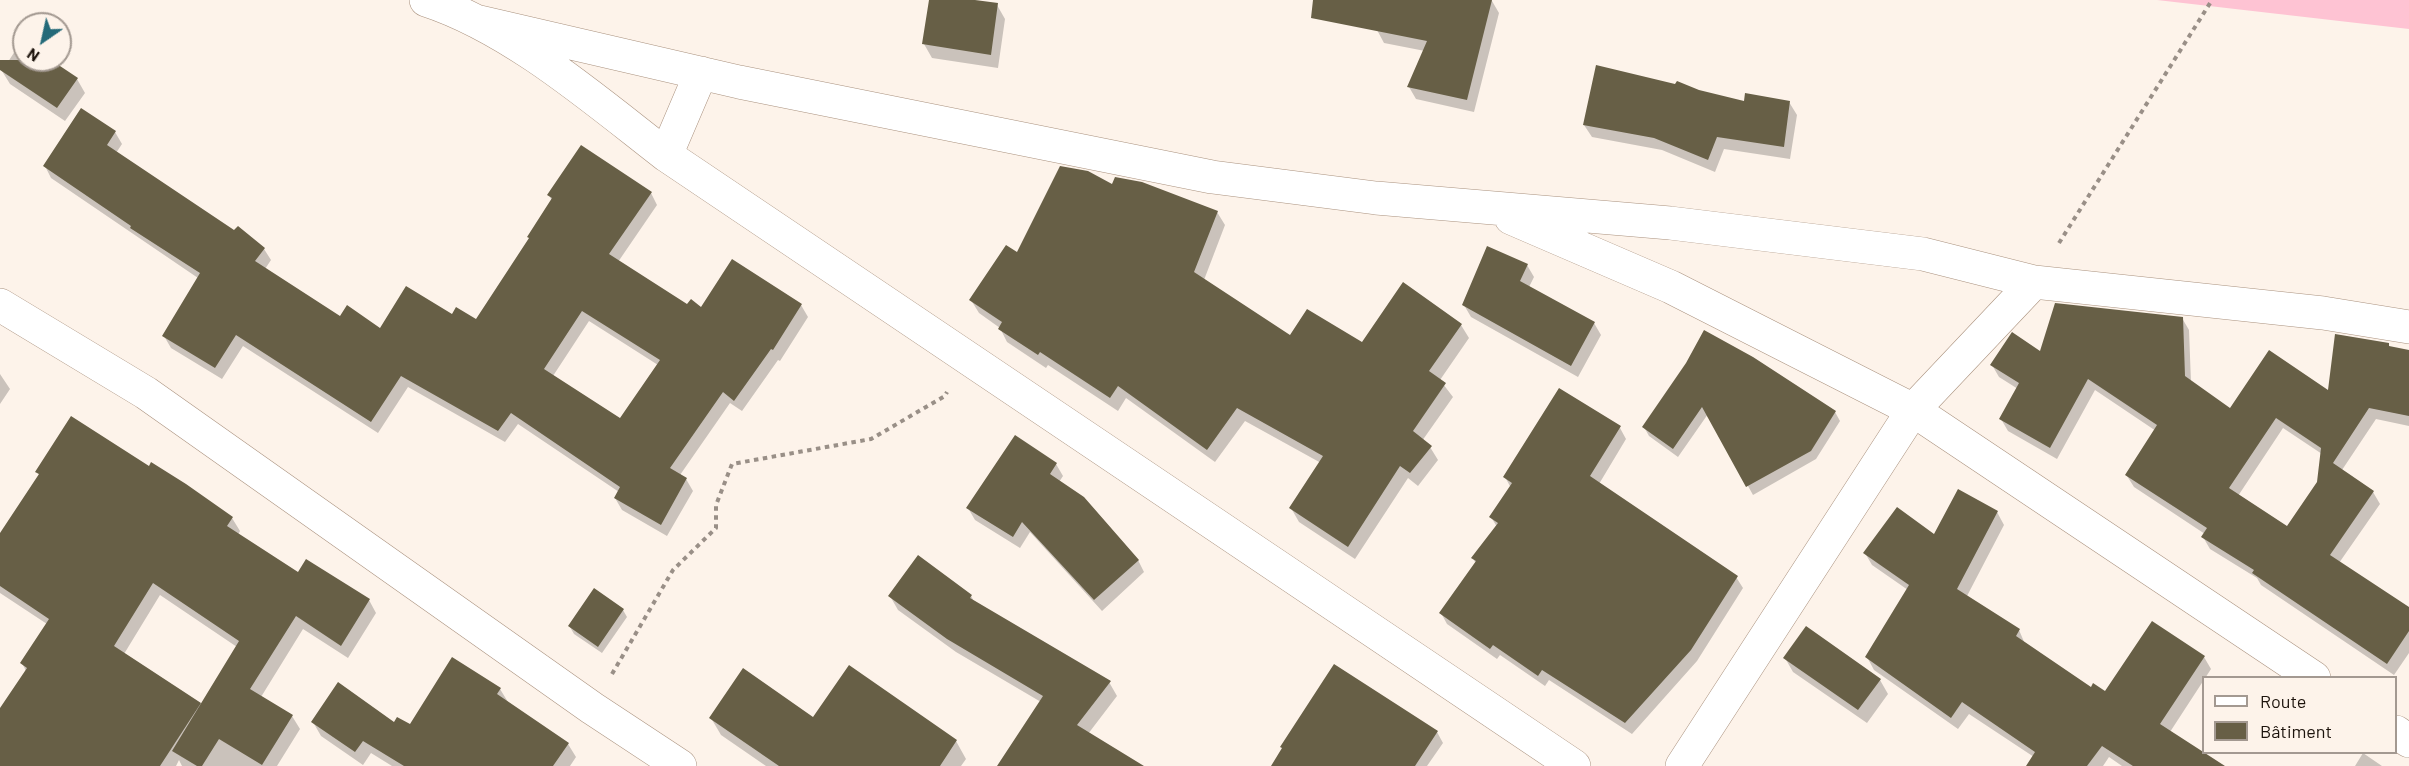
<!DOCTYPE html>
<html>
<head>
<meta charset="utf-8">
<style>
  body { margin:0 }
  #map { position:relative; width:2409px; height:766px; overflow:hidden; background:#fdf3ea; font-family:Barlow,sans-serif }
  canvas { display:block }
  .legend { position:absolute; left:2202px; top:676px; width:195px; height:78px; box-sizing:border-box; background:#fdf3ea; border:2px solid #a39991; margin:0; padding:8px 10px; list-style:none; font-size:18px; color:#1c130c }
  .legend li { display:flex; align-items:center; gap:12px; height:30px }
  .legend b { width:30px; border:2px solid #a39991 }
  .north { position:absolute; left:12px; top:12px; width:60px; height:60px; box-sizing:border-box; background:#fdf3ea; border:2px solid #a39991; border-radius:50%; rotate:214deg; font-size:16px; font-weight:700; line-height:24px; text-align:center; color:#1c130c }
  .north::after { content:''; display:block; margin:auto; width:21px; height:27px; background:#246a79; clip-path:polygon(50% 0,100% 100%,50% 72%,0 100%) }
</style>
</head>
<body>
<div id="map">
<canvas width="2409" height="766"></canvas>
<ul class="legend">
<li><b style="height:8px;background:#fff"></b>Route</li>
<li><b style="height:16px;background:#675f46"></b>Bâtiment</li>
</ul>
<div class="north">N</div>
</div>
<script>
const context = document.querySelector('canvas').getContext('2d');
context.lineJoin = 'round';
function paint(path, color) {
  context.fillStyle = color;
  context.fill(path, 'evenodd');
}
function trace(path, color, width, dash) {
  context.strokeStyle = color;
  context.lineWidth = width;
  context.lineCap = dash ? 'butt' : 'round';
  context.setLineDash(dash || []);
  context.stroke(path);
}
paint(new Path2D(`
  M 2157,0 L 2409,0 L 2409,29 Z`), '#fec3d3');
paint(new Path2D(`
  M 931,0 L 964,0 L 997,5 L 1005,19 L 998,68 L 932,58 L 924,44 Z
  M 1383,0 L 1492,1 L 1499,13 L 1474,112 L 1416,99 L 1409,87 L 1425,51 L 1384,43 L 1377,30 Z
  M 21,42 L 24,44 L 24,60 L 48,60 L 77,79 L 85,93 L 65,121 L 10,84 L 2,71 Z
  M 1698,91 L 1746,103 L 1789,102 L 1797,115 L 1790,159 L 1724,149 L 1715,172 L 1662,150 L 1592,137 L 1584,125 Z
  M 115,132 L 122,144 L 116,153 L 235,232 L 264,249 L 271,260 L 265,269 L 340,318 L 380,330 L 452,316 L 477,321 L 530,239 L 552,201 L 549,195 L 651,193 L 657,205 L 618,262 L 688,306 L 702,309 L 801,305 L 808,317 L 780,361 L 778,360 L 742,411 L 730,403 L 680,475 L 686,479 L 693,491 L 667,536 L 622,510 L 615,498 L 619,492 L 518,424 L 505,442 L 408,387 L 378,433 L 243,346 L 222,379 L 171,348 L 164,336 L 198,278 L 51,178 L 45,166 ZM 589,321 L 658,365 L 620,420 L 553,376 Z
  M 1113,186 L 1217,212 L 1225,225 L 1204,280 L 1291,338 L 1362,344 L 1461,325 L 1469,338 L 1440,380 L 1453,397 L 1422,441 L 1430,447 L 1438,460 L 1418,486 L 1408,478 L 1355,559 L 1299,522 L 1291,508 L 1321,463 L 1245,421 L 1215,462 L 1126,398 L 1118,411 L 1048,365 L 1046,368 L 1007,342 L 1000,328 L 979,313 L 971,300 L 1017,254 Z
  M 1527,265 L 1534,277 L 1529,287 L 1594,323 L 1601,335 L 1578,377 L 1471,317 L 1464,305 Z
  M 2182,318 L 2189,330 L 2191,382 L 2230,410 L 2329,393 L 2388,344 L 2390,347 L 2409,351 L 2409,426 L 2376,419 L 2342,470 L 2373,492 L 2380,504 L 2339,563 L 2409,609 L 2409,653 L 2394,675 L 2261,585 L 2257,578 L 2210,549 L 2203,537 L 2205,534 L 2134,487 L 2127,476 L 2156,431 L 2095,390 L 2057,459 L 2008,431 L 2001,419 L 2018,389 L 1999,377 L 1992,365 ZM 2283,428 L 2322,454 L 2318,483 L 2287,528 L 2238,496 Z
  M 1753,358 L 1835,412 L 1840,421 L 1816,459 L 1753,495 L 1708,414 L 1678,457 L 1649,436 L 1644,427 Z
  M 0,374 L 10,389 L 0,404 Z
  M 1620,428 L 1626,439 L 1599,484 L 1736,577 L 1743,588 L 1697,661 L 1632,734 L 1549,680 L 1545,686 L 1500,655 L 1497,659 L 1447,624 L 1441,613 L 1476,564 L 1473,558 L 1497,527 L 1491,517 L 1511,488 L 1505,477 Z
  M 1056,464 L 1063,476 L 1059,482 L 1138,560 L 1144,572 L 1102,611 L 1030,532 L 1020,548 L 975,520 L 968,508 Z
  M 37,472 L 232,518 L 240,531 L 238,535 L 298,574 L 369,600 L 376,613 L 348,658 L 303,629 L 261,697 L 292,716 L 300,729 L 277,766 L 182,766 L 179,760 L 176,766 L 0,766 L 0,711 L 26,671 L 22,663 L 47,624 L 0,593 L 0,536 L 40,476 ZM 160,595 L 237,647 L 202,705 L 124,654 Z
  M 1997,512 L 2004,525 L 1967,596 L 2019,630 L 2025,644 L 2092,689 L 2105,693 L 2204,657 L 2211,669 L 2170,732 L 2222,766 L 2122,766 L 2109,757 L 2103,766 L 2032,766 L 2034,757 L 1969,714 L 1958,729 L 1874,670 L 1867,657 L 1908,590 L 1872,565 L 1865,553 L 1934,536 Z
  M 890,596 L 971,596 L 975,603 L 1109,682 L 1117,696 L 1088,734 L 1133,766 L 999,766 L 1041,702 L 956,652 L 898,610 Z
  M 623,610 L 627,617 L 602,653 L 574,634 L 570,627 Z
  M 1785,658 L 1880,680 L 1888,694 L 1867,723 L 1793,672 Z
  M 849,667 L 956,741 L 966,759 L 961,766 L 766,766 L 721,735 L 711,718 L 814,719 Z
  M 500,689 L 508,702 L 568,744 L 576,757 L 570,766 L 392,766 L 371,753 L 363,765 L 321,736 L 313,722 L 410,726 Z
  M 1437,732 L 1443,743 L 1427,766 L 1273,766 L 1283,750 L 1282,747 Z
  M 2363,753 L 2382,766 L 2355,766 Z`), '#0003');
paint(new Path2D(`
  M 929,0 L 975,0 L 998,3 L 991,55 L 922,44 Z
  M 1313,0 L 1492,0 L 1467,100 L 1407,87 L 1427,41 L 1311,18 Z
  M 0,60 L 51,60 L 78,78 L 57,108 L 0,70 Z
  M 1596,65 L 1675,84 L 1677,81 L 1699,90 L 1744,101 L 1745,93 L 1790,101 L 1784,147 L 1717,137 L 1708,160 L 1654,138 L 1583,125 Z
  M 81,108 L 116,131 L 107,145 L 234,230 L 238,226 L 265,248 L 255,261 L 340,316 L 347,305 L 380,328 L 406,286 L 452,314 L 456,307 L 476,319 L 529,238 L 527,237 L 552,198 L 547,195 L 581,145 L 652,192 L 609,254 L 687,304 L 691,299 L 701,307 L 732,259 L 802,304 L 773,350 L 771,349 L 734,401 L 723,392 L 670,468 L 687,478 L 661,525 L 614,498 L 620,487 L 511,413 L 498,431 L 401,376 L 371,422 L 236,335 L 215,368 L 162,336 L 200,273 L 130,228 L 131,226 L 43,166 ZM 582,311 L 660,360 L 620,418 L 544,369 Z
  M 1060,166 L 1088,171 L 1112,184 L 1115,177 L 1142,182 L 1218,211 L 1194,272 L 1290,335 L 1307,309 L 1362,342 L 1403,282 L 1462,324 L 1429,371 L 1446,383 L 1413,431 L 1432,446 L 1410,473 L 1400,466 L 1348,547 L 1289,508 L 1323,456 L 1237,408 L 1207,450 L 1118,386 L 1110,398 L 1040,352 L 1038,355 L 998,329 L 1002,322 L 969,300 L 1006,245 L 1017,252 Z
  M 1487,246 L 1528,264 L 1520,281 L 1595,322 L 1571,366 L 1462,305 Z
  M 2055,303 L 2183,317 L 2185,376 L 2230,408 L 2269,350 L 2328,390 L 2335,334 L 2389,343 L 2389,346 L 2409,350 L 2409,416 L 2369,408 L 2333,463 L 2374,491 L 2330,555 L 2409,607 L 2409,631 L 2387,664 L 2252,573 L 2254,570 L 2201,537 L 2207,528 L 2125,475 L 2157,425 L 2088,379 L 2050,448 L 1999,419 L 2019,383 L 1990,365 L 2012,332 L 2040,351 ZM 2276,418 L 2321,448 L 2317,482 L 2287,526 L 2229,488 Z
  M 1704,330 L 1753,357 L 1836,411 L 1811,451 L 1746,487 L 1702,407 L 1673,449 L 1642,427 L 1686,363 Z
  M 1559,388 L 1621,426 L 1590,476 L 1738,576 L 1691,650 L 1625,723 L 1542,670 L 1538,676 L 1493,645 L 1490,649 L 1439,613 L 1476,561 L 1471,558 L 1498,523 L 1489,517 L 1512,483 L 1503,477 Z
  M 71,416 L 149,466 L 151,462 L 186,484 L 233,517 L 227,526 L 298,572 L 306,559 L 370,599 L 341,646 L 296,616 L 250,689 L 293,715 L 262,765 L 219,739 L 202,766 L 197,766 L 172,751 L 239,641 L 153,583 L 114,646 L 201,703 L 160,766 L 0,766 L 0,708 L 27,668 L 20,663 L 49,619 L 0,586 L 0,533 L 39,474 L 35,472 Z
  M 1015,435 L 1057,463 L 1050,474 L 1084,497 L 1139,560 L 1094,600 L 1022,522 L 1013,537 L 966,508 Z
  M 1958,489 L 1998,511 L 1957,589 L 2020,629 L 2016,636 L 2091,687 L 2093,683 L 2105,691 L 2152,621 L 2205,656 L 2160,724 L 2225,766 L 2133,766 L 2102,746 L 2087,766 L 2026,766 L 2035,752 L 1962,702 L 1951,718 L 1865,657 L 1909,585 L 1863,553 L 1897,507 L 1934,534 Z
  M 918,555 L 972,595 L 970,598 L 1111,681 L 1077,725 L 1144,766 L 997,766 L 1043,696 L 947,639 L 888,596 Z
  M 594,588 L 624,609 L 598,647 L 568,626 Z
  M 1806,626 L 1881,679 L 1858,710 L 1783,658 Z
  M 452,657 L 501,688 L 497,694 L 569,743 L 553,766 L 404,766 L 363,741 L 355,752 L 311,722 L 338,682 L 394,722 L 397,717 L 410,724 Z
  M 1334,664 L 1438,731 L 1415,766 L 1271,766 L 1282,748 L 1280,747 Z
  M 849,665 L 957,740 L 940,766 L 779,766 L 709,718 L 743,668 L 813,717 Z`), '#675f46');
const minor = new Path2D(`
  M 426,0 C 512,28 595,100 666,155 L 1574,766
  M 480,22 L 739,82 L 1212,177 L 1376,198 L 1670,223 L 1923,254 L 2034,282 L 2323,313 L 2409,327
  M 666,155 L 701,73
  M 1511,218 L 1671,287 L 1913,410 L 2314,678
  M 0,305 L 146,393 L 592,708 L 680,766
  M 2396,732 L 2409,741
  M 1682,766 L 1913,410 L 2034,282`);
trace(minor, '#aa927f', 34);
trace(new Path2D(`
  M 2059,243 L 2212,0
  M 612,674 L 673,570 L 716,528 L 716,505 L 732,464 L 871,439 L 945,396 L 947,392`), '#998f87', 4, [4.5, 4.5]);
trace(minor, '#fff', 33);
</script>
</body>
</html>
